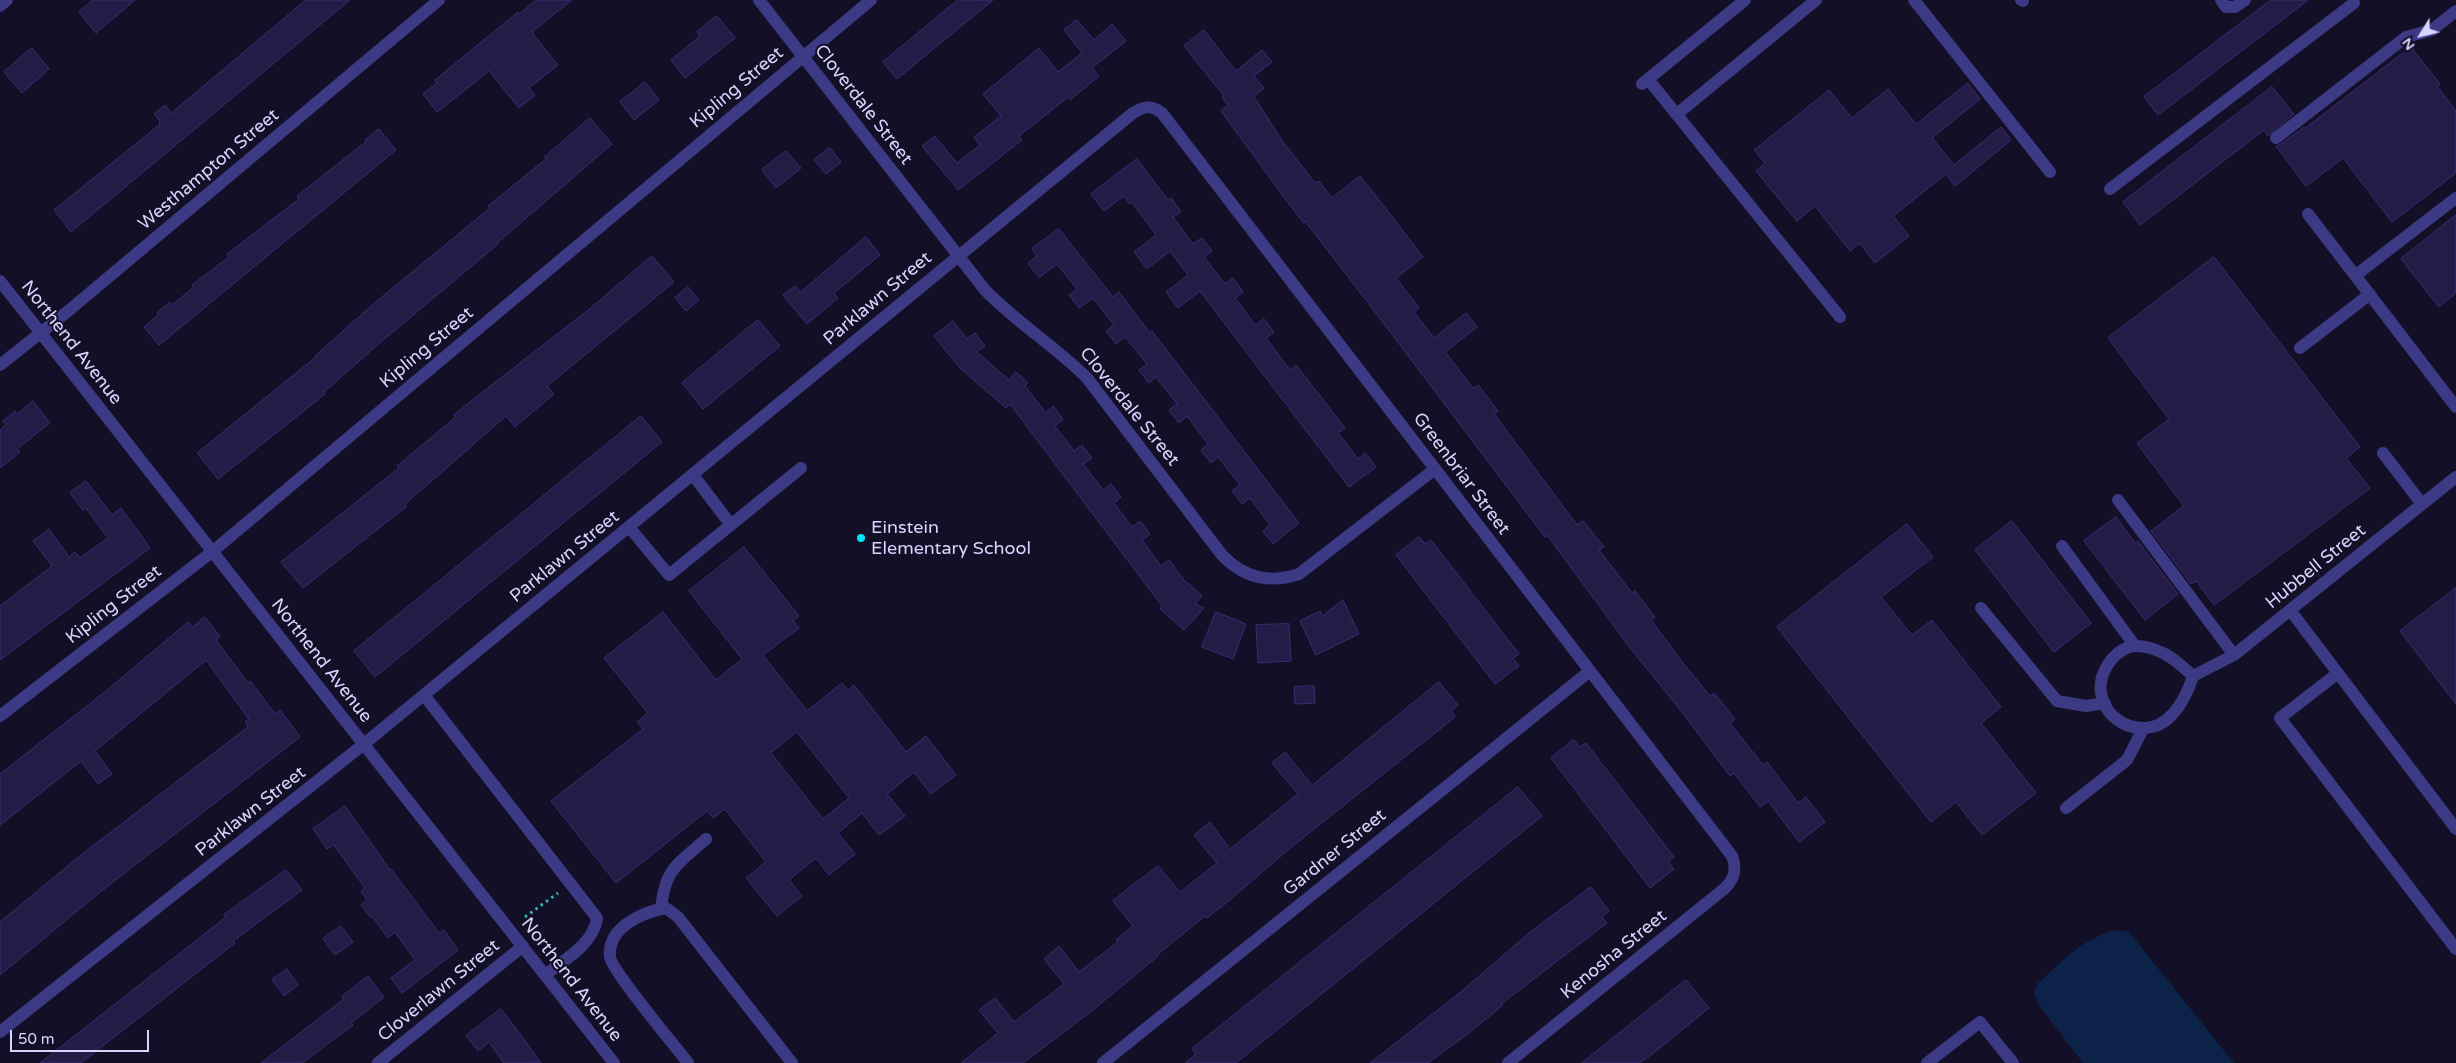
<!DOCTYPE html>
<html>
<head>
<meta charset="utf-8">
<style>
  body { margin:0 }
  #map { position:relative; width:2456px; height:1063px; overflow:hidden; background:#130f26; font-family:"Varela Round",sans-serif }
  canvas { display:block }
  .north { position:absolute; left:2396px; top:10px; width:50px; height:50px; -webkit-text-stroke:4px #130f26; paint-order:stroke; rotate:234deg; font-size:14px; font-weight:700; line-height:20px; text-align:center; color:#d9d4ff }
  .north::after { content:''; display:block; margin:auto; width:18px; height:22px; background:#d9d4ff; clip-path:polygon(50% 0,100% 100%,50% 72%,0 100%) }
  .scale { position:absolute; left:10px; top:1030px; width:139px; height:22px; box-sizing:border-box; border:2px solid #d9d4ff; border-top:0; padding-left:6px; font-size:15px; line-height:18px; white-space:nowrap; color:#d9d4ff; -webkit-text-stroke:4px #130f26; paint-order:stroke }
</style>
</head>
<body>
<div id="map">
<canvas width="2456" height="1063"></canvas>
<div class="north">N</div>
<div class="scale">50 m</div>
</div>
<script>
const context = document.querySelector('canvas').getContext('2d');
context.lineJoin = 'round';
function paint(path, color) {
  context.fillStyle = color;
  context.fill(path, 'evenodd');
}
function trace(path, color, width, dash) {
  context.strokeStyle = color;
  context.lineWidth = width;
  context.lineCap = dash ? 'butt' : 'round';
  context.setLineDash(dash || []);
  context.stroke(path);
}
function label(font, color, halo, rows, align = 'center') {
  context.font = font + ' "Varela Round",sans-serif';
  context.lineWidth = 4;
  context.setLineDash([]);
  context.textBaseline = 'middle';
  context.strokeStyle = halo;
  context.fillStyle = color;
  for (const [text, x, y, turn = 0] of rows) {
    context.save();
    context.translate(x, y);
    context.rotate((+turn || 0) * Math.PI / 180);
    context.textAlign = isNaN(turn) ? turn : align;
    if (halo) context.strokeText(text, 0, 0);
    context.fillText(text, 0, 0);
    context.restore();
  }
}
paint(new Path2D(`
  M 2117,930 L 2129,932 L 2234,1063 L 2083,1063 L 2038,1004 L 2034,992 L 2037,984 C 2062,962 2084,936 2117,930 Z`), '#0c2248');
const building = new Path2D(`
  M 93,0 L 135,0 L 96,33 L 79,12 Z
  M 306,0 L 350,0 L 71,232 L 54,210 L 159,125 L 160,121 L 154,114 L 165,105 L 171,113 Z
  M 536,0 L 572,0 L 533,31 L 533,34 L 558,65 L 529,88 L 535,95 L 519,108 L 489,71 L 437,112 L 423,94 L 437,83 L 435,80 L 518,12 L 519,14 Z
  M 958,0 L 993,0 L 897,79 L 883,62 Z
  M 2271,0 L 2308,0 L 2158,115 L 2144,97 Z
  M 717,16 L 735,38 L 685,78 L 671,60 L 700,36 L 697,32 Z
  M 1077,20 L 1094,40 L 1112,24 L 1126,41 L 1092,68 L 1099,76 L 1070,100 L 1068,97 L 1019,136 L 1022,140 L 958,190 L 922,146 L 935,136 L 957,163 L 980,145 L 974,137 L 1001,116 L 983,94 L 1039,48 L 1058,72 L 1082,53 L 1064,30 Z
  M 1204,30 L 1236,71 L 1262,50 L 1272,62 L 1254,76 L 1264,88 L 1254,97 L 1283,142 L 1315,183 L 1319,181 L 1332,198 L 1360,176 L 1387,210 L 1423,257 L 1396,278 L 1419,308 L 1414,312 L 1434,338 L 1466,313 L 1477,327 L 1445,352 L 1473,388 L 1478,385 L 1498,411 L 1494,414 L 1577,525 L 1583,521 L 1604,547 L 1599,550 L 1632,593 L 1635,591 L 1655,617 L 1651,620 L 1683,663 L 1710,696 L 1714,693 L 1735,719 L 1730,723 L 1763,765 L 1767,762 L 1798,803 L 1806,797 L 1825,822 L 1799,842 L 1768,801 L 1760,807 L 1734,773 L 1730,776 L 1678,707 L 1631,649 L 1547,535 L 1545,537 L 1369,304 L 1305,221 L 1304,223 L 1289,204 L 1221,111 L 1228,105 L 1222,97 L 1224,96 L 1184,46 Z
  M 2411,47 L 2440,84 L 2437,86 L 2456,111 L 2456,173 L 2392,222 L 2343,158 L 2306,186 L 2276,146 L 2281,144 L 2304,127 L 2305,128 Z
  M 32,48 L 49,69 L 22,93 L 4,72 Z
  M 645,82 L 659,100 L 634,120 L 620,102 Z
  M 1968,83 L 1980,99 L 1932,138 L 1954,165 L 2001,127 L 2011,140 L 1955,186 L 1946,174 L 1893,216 L 1909,236 L 1875,263 L 1860,243 L 1850,251 L 1815,206 L 1797,221 L 1756,171 L 1765,163 L 1754,150 L 1829,90 L 1852,118 L 1888,89 L 1916,124 Z
  M 2272,87 L 2294,114 L 2268,136 L 2264,130 L 2140,225 L 2123,202 Z
  M 590,118 L 612,144 L 497,243 L 498,244 L 382,341 L 324,392 L 325,394 L 218,479 L 197,453 L 316,357 L 315,356 L 371,306 L 490,208 L 488,206 L 547,158 L 545,157 Z
  M 379,129 L 396,150 L 159,345 L 144,327 L 158,315 L 157,313 L 170,302 L 172,305 L 194,287 L 192,285 L 229,257 L 227,254 L 299,199 L 297,196 L 367,141 L 365,140 Z
  M 830,148 L 841,162 L 826,174 L 814,160 Z
  M 786,151 L 801,168 L 776,188 L 762,170 Z
  M 1137,159 L 1168,200 L 1171,198 L 1181,212 L 1173,217 L 1193,244 L 1202,238 L 1212,251 L 1204,257 L 1225,284 L 1233,278 L 1243,292 L 1235,298 L 1255,325 L 1264,319 L 1274,332 L 1266,338 L 1290,370 L 1296,365 L 1345,428 L 1338,433 L 1358,459 L 1365,453 L 1376,467 L 1349,487 L 1200,291 L 1178,308 L 1166,292 L 1188,275 L 1170,251 L 1147,269 L 1134,252 L 1156,235 L 1132,202 L 1130,204 L 1124,196 L 1104,211 L 1091,194 Z
  M 2456,215 L 2456,293 L 2439,307 L 2401,259 Z
  M 1059,229 L 1113,297 L 1119,292 L 1150,333 L 1152,331 L 1299,523 L 1273,544 L 1263,531 L 1270,525 L 1250,498 L 1242,504 L 1232,491 L 1240,485 L 1218,457 L 1211,463 L 1201,450 L 1208,444 L 1187,416 L 1179,423 L 1169,410 L 1177,404 L 1156,377 L 1149,383 L 1139,370 L 1147,364 L 1125,337 L 1116,344 L 1106,331 L 1114,325 L 1093,298 L 1079,308 L 1069,295 L 1077,289 L 1057,264 L 1039,278 L 1028,263 L 1037,256 L 1032,249 Z
  M 866,237 L 880,255 L 834,293 L 838,298 L 807,324 L 783,295 L 795,286 L 800,292 Z
  M 652,256 L 674,282 L 547,386 L 554,394 L 515,427 L 506,416 L 405,504 L 407,506 L 303,588 L 281,562 L 399,468 L 397,466 L 456,417 L 454,415 L 471,401 L 592,307 Z
  M 2214,257 L 2360,447 L 2346,458 L 2370,488 L 2214,605 L 2196,581 L 2191,584 L 2151,531 L 2184,506 L 2137,443 L 2169,419 L 2108,338 Z
  M 688,287 L 699,300 L 686,311 L 675,298 Z
  M 758,320 L 780,346 L 703,409 L 682,383 Z
  M 953,321 L 967,339 L 975,333 L 985,346 L 977,352 L 1009,380 L 1016,372 L 1028,383 L 1025,386 L 1046,413 L 1053,406 L 1063,419 L 1055,426 L 1074,451 L 1082,445 L 1092,458 L 1083,464 L 1103,490 L 1111,484 L 1121,497 L 1114,503 L 1132,527 L 1140,521 L 1150,534 L 1142,540 L 1161,566 L 1169,560 L 1184,580 L 1202,596 L 1195,604 L 1204,608 L 1184,630 L 1160,609 L 1162,606 L 1010,404 L 1006,408 L 960,368 L 934,336 Z
  M 33,401 L 50,423 L 17,449 L 20,452 L 0,468 L 0,430 L 6,425 L 3,421 L 15,411 L 17,414 Z
  M 641,416 L 662,442 L 375,677 L 354,651 Z
  M 86,481 L 112,515 L 121,508 L 150,548 L 0,660 L 0,606 L 52,566 L 33,541 L 49,529 L 69,557 L 75,552 L 80,558 L 108,538 L 86,508 L 83,510 L 70,493 Z
  M 2116,517 L 2135,543 L 2138,541 L 2178,594 L 2145,620 L 2084,541 Z
  M 2012,521 L 2091,623 L 2054,652 L 1975,550 Z
  M 1907,524 L 1933,557 L 1881,597 L 1912,635 L 1932,620 L 2001,707 L 1981,723 L 2036,793 L 1982,835 L 1956,802 L 1931,822 L 1777,627 Z
  M 1419,537 L 1425,544 L 1431,540 L 1519,654 L 1513,658 L 1519,666 L 1495,684 L 1396,555 Z
  M 744,547 L 799,616 L 793,621 L 799,628 L 763,655 L 807,711 L 842,683 L 848,690 L 854,685 L 906,752 L 926,736 L 956,775 L 931,794 L 914,772 L 887,794 L 905,816 L 879,835 L 862,813 L 838,833 L 855,854 L 829,875 L 816,858 L 789,880 L 802,896 L 777,916 L 746,878 L 766,862 L 725,809 L 713,818 L 707,811 L 616,883 L 551,801 L 643,729 L 637,722 L 648,713 L 604,658 L 663,612 L 716,680 L 742,659 L 689,591 ZM 797,732 L 849,798 L 823,819 L 771,753 Z
  M 2456,588 L 2456,704 L 2400,631 Z
  M 1343,600 L 1359,634 L 1316,655 L 1300,621 L 1320,611 L 1322,616 Z
  M 1216,612 L 1246,624 L 1233,659 L 1202,647 Z
  M 205,617 L 220,637 L 216,640 L 248,683 L 250,681 L 275,714 L 280,710 L 300,737 L 100,892 L 0,975 L 0,922 L 81,855 L 248,727 L 245,722 L 249,719 L 206,660 L 95,751 L 112,774 L 98,784 L 81,761 L 0,825 L 0,774 L 106,691 L 188,622 L 192,627 Z
  M 1289,624 L 1291,661 L 1258,663 L 1256,625 Z
  M 1439,682 L 1458,705 L 1451,711 L 1455,717 L 1289,849 L 1225,904 L 1207,918 L 1205,916 L 1157,955 L 1158,956 L 1093,1010 L 1023,1063 L 961,1063 L 998,1033 L 979,1010 L 995,998 L 1014,1022 L 1064,984 L 1044,959 L 1059,946 L 1079,972 L 1118,942 L 1116,940 L 1133,926 L 1113,901 L 1126,890 L 1158,866 L 1180,892 L 1217,863 L 1194,835 L 1210,822 L 1230,849 L 1298,794 L 1272,763 L 1285,752 L 1312,785 Z
  M 1314,686 L 1315,703 L 1295,704 L 1294,687 Z
  M 1574,740 L 1580,747 L 1586,743 L 1674,857 L 1668,862 L 1674,869 L 1650,888 L 1551,758 Z
  M 1518,787 L 1542,816 L 1236,1063 L 1185,1063 L 1196,1054 L 1192,1049 Z
  M 345,806 L 390,870 L 391,869 L 439,933 L 444,930 L 458,950 L 402,993 L 391,978 L 415,960 L 395,932 L 388,938 L 372,916 L 370,917 L 361,905 L 367,900 L 361,891 L 365,888 L 334,845 L 327,849 L 313,829 Z
  M 286,870 L 302,890 L 233,941 L 235,943 L 81,1063 L 40,1063 L 226,917 L 224,915 Z
  M 1591,887 L 1609,911 L 1602,917 L 1607,923 L 1501,1004 L 1503,1005 L 1469,1033 L 1428,1063 L 1370,1063 L 1462,991 L 1529,933 Z
  M 341,926 L 353,942 L 335,955 L 323,939 Z
  M 287,969 L 298,985 L 284,996 L 272,980 Z
  M 368,976 L 384,997 L 351,1023 L 353,1025 L 302,1063 L 261,1063 L 344,999 L 342,997 Z
  M 1686,980 L 1709,1008 L 1651,1055 L 1639,1063 L 1582,1063 Z
  M 501,1009 L 523,1038 L 541,1063 L 504,1063 L 489,1042 L 478,1051 L 466,1036 Z`);
paint(building, '#241b47');
trace(building, '#3b2d73', 1);
trace(new Path2D(`
  M 525,917 L 558,893`), '#2fb8b0', 3, [2.5, 4]);
trace(new Path2D(`
  M 759,0 L 985,290 C 1017,323 1055,346 1087,378 L 1222,555 C 1244,578 1269,584 1299,574 L 1435,469
  M 1914,0 L 2050,172
  M 2021,0 L 2023,1
  M 2221,0 L 2226,7 L 2235,7 L 2245,0
  M 0,6 L 7,0
  M 1648,79 L 1840,317
  M 1642,84 L 1745,0
  M 1677,114 L 1816,0
  M 2276,138 L 2406,37 L 2432,30 L 2456,11
  M 2110,189 L 2354,3
  M 2308,214 L 2456,407
  M 2356,275 L 2456,198
  M 0,281 L 614,1063
  M 2300,348 L 2370,294
  M 0,365 L 67,312 L 439,0
  M 2383,453 L 2422,504
  M 693,475 L 731,525
  M 2118,500 L 2234,655
  M 629,527 L 669,575 L 801,468
  M 2062,546 L 2135,646
  M 1981,608 L 2057,701 L 2086,706 L 2105,703
  M 2290,610 L 2456,829
  M 2338,673 L 2280,718 L 2456,949
  M 2193,676 C 2183,667 2174,658 2163,653 C 2153,648 2140,644 2129,647 C 2112,653 2098,674 2101,693 C 2105,717 2128,732 2152,727 C 2174,722 2187,695 2193,676 L 2234,655 L 2456,477
  M 424,695 L 597,918 C 594,944 564,960 545,975
  M 0,716 L 213,551 L 871,0
  M 2066,808 L 2127,760 L 2143,729
  M 661,909 C 665,868 677,865 706,839
  M 0,1032 L 364,744 L 1133,113 C 1144,106 1151,105 1162,113 L 1732,856 C 1737,869 1735,879 1724,889 L 1508,1063
  M 378,1063 L 523,946
  M 688,1063 C 676,1047 612,971 610,957 C 607,927 643,912 666,908 L 678,917 L 792,1063
  M 1103,1063 L 1590,671
  M 1927,1063 L 1980,1022 L 2013,1063`), '#3d3a85', 12);
for (const [x, y, r, color] of [
  [861,538,5,"#00e5ff"]
]) {
  const dot = new Path2D();
  dot.arc(x, y, r, 0, 2 * Math.PI);
  context.fillStyle = color;
  context.fill(dot);
  trace(dot, '#130f26', 2);
}
label('18px', '#d9d4ff', '#130f26', [
  ["Kipling Street",737,88,-40],
  ["Cloverdale Street",863,105,52],
  ["Westhampton Street",209,170,-40],
  ["Parklawn Street",878,299,-40],
  ["Northend Avenue",71,343,52],
  ["Kipling Street",427,348,-40],
  ["Cloverdale Street",1129,407,51],
  ["Greenbriar Street",1461,474,53],
  ["Parklawn Street",565,557,-39],
  ["Hubbell Street",2316,567,-39],
  ["Kipling Street",114,605,-38],
  ["Northend Avenue",321,661,52],
  ["Parklawn Street",251,812,-38],
  ["Gardner Street",1335,853,-39],
  ["Kenosha Street",1614,955,-39],
  ["Northend Avenue",571,980,52],
  ["Cloverlawn Street",439,991,-39]
]);
label('18px', '#d9d4ff', '#130f26', [
  ["Einstein",871,528],
  ["Elementary School",871,549]
], 'left');
</script>
</body>
</html>
